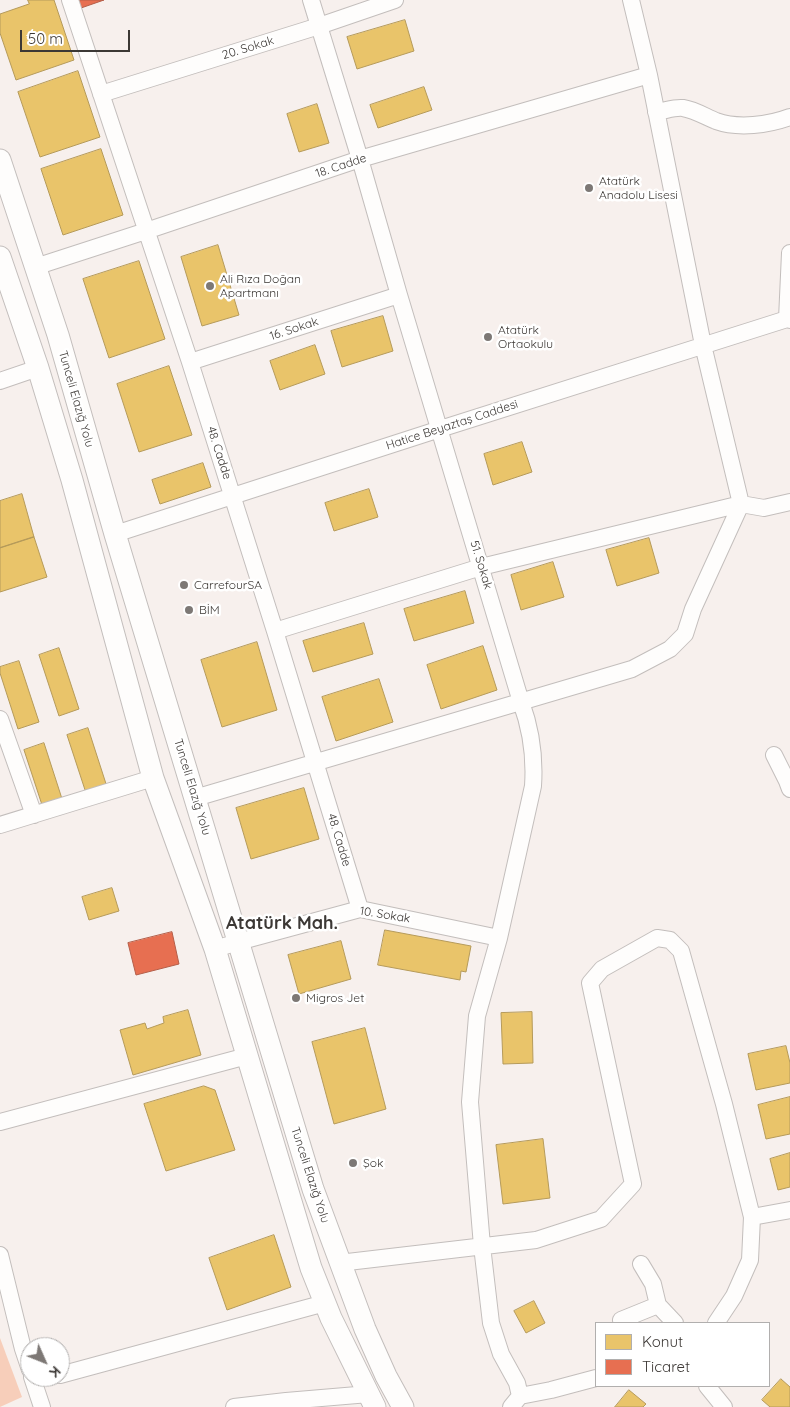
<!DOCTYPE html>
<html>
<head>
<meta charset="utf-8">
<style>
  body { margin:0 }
  #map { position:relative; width:790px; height:1407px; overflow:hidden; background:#f7f0ed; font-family:Quicksand,sans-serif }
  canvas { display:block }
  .legend { position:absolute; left:595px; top:1322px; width:175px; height:65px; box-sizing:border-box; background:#fff; border:1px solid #b1afae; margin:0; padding:6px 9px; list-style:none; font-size:15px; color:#3c3835 }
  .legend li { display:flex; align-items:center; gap:10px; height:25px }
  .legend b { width:25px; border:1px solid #b1afae }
  .north { position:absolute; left:20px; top:1337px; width:50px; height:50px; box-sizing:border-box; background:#fff; border:1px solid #b1afae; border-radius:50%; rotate:134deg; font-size:14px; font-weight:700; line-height:20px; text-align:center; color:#3c3835 }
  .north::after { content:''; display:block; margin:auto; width:18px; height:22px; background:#7d7875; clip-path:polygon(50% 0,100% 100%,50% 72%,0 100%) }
  .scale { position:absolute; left:20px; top:30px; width:110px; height:22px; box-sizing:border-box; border:2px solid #3c3835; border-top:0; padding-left:6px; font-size:15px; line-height:18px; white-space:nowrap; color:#3c3835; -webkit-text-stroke:4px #fff; paint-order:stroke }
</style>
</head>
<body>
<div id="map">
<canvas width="790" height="1407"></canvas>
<ul class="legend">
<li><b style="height:14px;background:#e9c46a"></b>Konut</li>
<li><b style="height:14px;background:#e76f51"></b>Ticaret</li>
</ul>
<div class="north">K</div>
<div class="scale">50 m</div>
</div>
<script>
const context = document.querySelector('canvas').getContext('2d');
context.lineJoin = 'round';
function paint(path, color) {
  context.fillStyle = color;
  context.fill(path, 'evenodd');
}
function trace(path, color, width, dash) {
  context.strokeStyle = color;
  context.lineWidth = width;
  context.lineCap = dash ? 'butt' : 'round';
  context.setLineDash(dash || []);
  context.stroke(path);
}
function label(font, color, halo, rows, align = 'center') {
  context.font = font + ' Quicksand,sans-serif';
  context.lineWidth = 5;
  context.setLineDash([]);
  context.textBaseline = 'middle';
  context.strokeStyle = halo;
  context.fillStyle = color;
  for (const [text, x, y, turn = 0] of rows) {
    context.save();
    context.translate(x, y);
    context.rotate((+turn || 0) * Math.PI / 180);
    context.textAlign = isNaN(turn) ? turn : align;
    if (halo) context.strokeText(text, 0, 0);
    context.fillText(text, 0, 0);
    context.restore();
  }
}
paint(new Path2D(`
  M 0,1338 L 22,1397 L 0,1407 Z`), '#f7ceba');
const homes = new Path2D(`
  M 28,0 L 54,0 L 74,60 L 16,80 L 0,33 L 0,14 L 29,4 Z
  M 405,20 L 414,51 L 357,69 L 347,37 Z
  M 78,71 L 100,137 L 40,157 L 18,92 Z
  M 424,87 L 432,110 L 378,128 L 370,105 Z
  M 317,104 L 329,143 L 299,152 L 287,114 Z
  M 101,149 L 123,215 L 63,235 L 41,169 Z
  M 218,245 L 239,315 L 202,326 L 181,257 Z
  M 139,261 L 165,339 L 109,358 L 83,279 Z
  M 383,316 L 393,351 L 342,367 L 331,331 Z
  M 315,345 L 325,374 L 280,390 L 270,361 Z
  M 169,366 L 192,435 L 139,452 L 117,384 Z
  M 522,442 L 532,472 L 493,485 L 484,454 Z
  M 203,463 L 211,487 L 160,504 L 152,480 Z
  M 369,489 L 378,517 L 334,531 L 325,503 Z
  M 22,494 L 34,537 L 0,548 L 0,501 Z
  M 34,537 L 47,577 L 0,592 L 0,548 Z
  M 649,538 L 659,573 L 617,586 L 606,550 Z
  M 553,562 L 564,597 L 521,610 L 511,575 Z
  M 465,591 L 474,623 L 414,641 L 404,609 Z
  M 364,623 L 373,654 L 313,672 L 303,641 Z
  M 257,642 L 277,710 L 222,727 L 201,660 Z
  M 483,646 L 497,690 L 441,709 L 427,665 Z
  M 59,648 L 79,709 L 59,716 L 39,655 Z
  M 19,661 L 39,722 L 18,729 L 0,673 L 0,667 Z
  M 379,679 L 393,722 L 336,741 L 322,697 Z
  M 88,728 L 108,790 L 87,796 L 67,735 Z
  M 44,743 L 64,805 L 44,811 L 24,750 Z
  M 304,788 L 319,839 L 251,859 L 236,808 Z
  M 112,888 L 119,911 L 89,920 L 82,897 Z
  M 385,930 L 471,946 L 466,972 L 461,971 L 460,980 L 378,965 Z
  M 341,941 L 351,979 L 299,994 L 288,955 Z
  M 188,1010 L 201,1055 L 133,1075 L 120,1030 L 145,1023 L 147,1029 L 164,1023 L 163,1017 Z
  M 532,1012 L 533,1063 L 503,1064 L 501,1013 Z
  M 365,1028 L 386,1109 L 334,1124 L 312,1042 Z
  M 786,1046 L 790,1063 L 790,1083 L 756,1090 L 748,1054 Z
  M 204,1086 L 215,1090 L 235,1150 L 166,1171 L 144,1104 Z
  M 790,1097 L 790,1134 L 766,1139 L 758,1105 Z
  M 543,1139 L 550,1198 L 503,1204 L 496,1145 Z
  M 790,1153 L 790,1187 L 778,1190 L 770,1159 Z
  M 274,1235 L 291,1287 L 227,1310 L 209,1258 Z
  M 534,1301 L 545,1323 L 526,1333 L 514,1311 Z
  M 781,1379 L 790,1387 L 790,1407 L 770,1407 L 762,1400 Z
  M 629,1390 L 646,1404 L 643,1407 L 615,1407 Z`);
paint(homes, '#e9c46a');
trace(homes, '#b59a5a', 1);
const shops = new Path2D(`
  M 78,0 L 104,0 L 81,8 Z
  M 172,932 L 179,964 L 136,975 L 128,943 Z`);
paint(shops, '#e76f51');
trace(shops, '#b45e49', 1);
const minor = new Path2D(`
  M 70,0 L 190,362 L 275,631 L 360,909
  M 311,0 L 360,159 L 399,295 L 521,702 C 531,729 535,757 533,786 L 499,938 L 477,1016 L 470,1102 L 482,1246 L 491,1323 L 501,1354 L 517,1383 L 520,1396
  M 101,94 L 319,26 L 395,0
  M 656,112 C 665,111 674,107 683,108 C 695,110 706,117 716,121 C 738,129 769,125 790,117
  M 35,267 L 146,231 L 360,159 L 649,75
  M 787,319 L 790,253
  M 190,362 L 399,295
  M 0,381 L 38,368
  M 115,534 L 440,429 L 787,319 L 790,320
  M 275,631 L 481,567 L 741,504 L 764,508 L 790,502
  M 0,719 L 34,815
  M 774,755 L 787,781 L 790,789
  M 195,798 L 632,669 L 670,649 L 685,634 L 693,609 L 741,504 L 703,345 L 649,75 L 631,0
  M 0,825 L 153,778
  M 215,949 L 238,942 L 360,909 L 499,938
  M 0,1122 L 247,1056
  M 752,1217 L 790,1210
  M 0,1255 L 23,1349 L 30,1370
  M 339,1263 L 536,1240 L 601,1219 L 633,1184 L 590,983 L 602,969 L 657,938 L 670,940 L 681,951 L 724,1104 L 752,1217 L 750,1260 L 734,1296 L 716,1323
  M 641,1264 L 653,1284 L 658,1305 L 675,1323
  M 621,1320 L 658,1305
  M 60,1375 L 325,1303
  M 32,1377 L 42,1407
  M 707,1386 L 724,1407
  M 234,1407 L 286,1401 L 369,1394
  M 511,1407 L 520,1396 L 551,1390 L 596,1378`);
const major = new Path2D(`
  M 0,160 L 58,335 L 115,534 L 313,1189 L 365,1329 L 386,1376 L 403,1407
  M 0,257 L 38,368 L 72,480 L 153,778 L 215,949 L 311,1268 L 331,1318 L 375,1407`);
trace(minor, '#c3bebc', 18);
trace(major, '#c3bebc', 23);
trace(minor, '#fefdfc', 16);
trace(major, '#fefdfc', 21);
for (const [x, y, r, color] of [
  [589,188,5,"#7d7875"],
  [210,286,5,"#7d7875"],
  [488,337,5,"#7d7875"],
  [184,585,5,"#7d7875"],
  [189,610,5,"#7d7875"],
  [296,998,5,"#7d7875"],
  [353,1163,5,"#7d7875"]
]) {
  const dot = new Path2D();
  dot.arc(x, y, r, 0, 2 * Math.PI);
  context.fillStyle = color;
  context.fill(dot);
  trace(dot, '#fff', 2);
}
label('12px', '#3c3835', '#fff', [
  ["20. Sokak",248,48,-17],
  ["18. Cadde",341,166,-18],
  ["16. Sokak",294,329,-18],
  ["Tunceli Elazığ Yolu",76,399,74],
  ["Hatice Beyaztaş Caddesi",452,425,-18],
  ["48. Cadde",219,453,72],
  ["51. Sokak",481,565,73],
  ["Tunceli Elazığ Yolu",192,787,73],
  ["48. Cadde",339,840,73],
  ["10. Sokak",385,915,9],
  ["Tunceli Elazığ Yolu",310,1175,72]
]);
label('12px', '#3c3835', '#fff', [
  ["Atatürk",599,181],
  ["Anadolu Lisesi",599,195],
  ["Ali Rıza Doğan",220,279],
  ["Apartmanı",220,293],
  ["Atatürk",498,330],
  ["Ortaokulu",498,344],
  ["CarrefourSA",194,585],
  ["BİM",199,610],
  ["Migros Jet",306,998],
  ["Şok",363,1163]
], 'left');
label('bold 18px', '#3c3835', '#fff', [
  ["Atatürk Mah.",282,924]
]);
</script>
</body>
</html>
